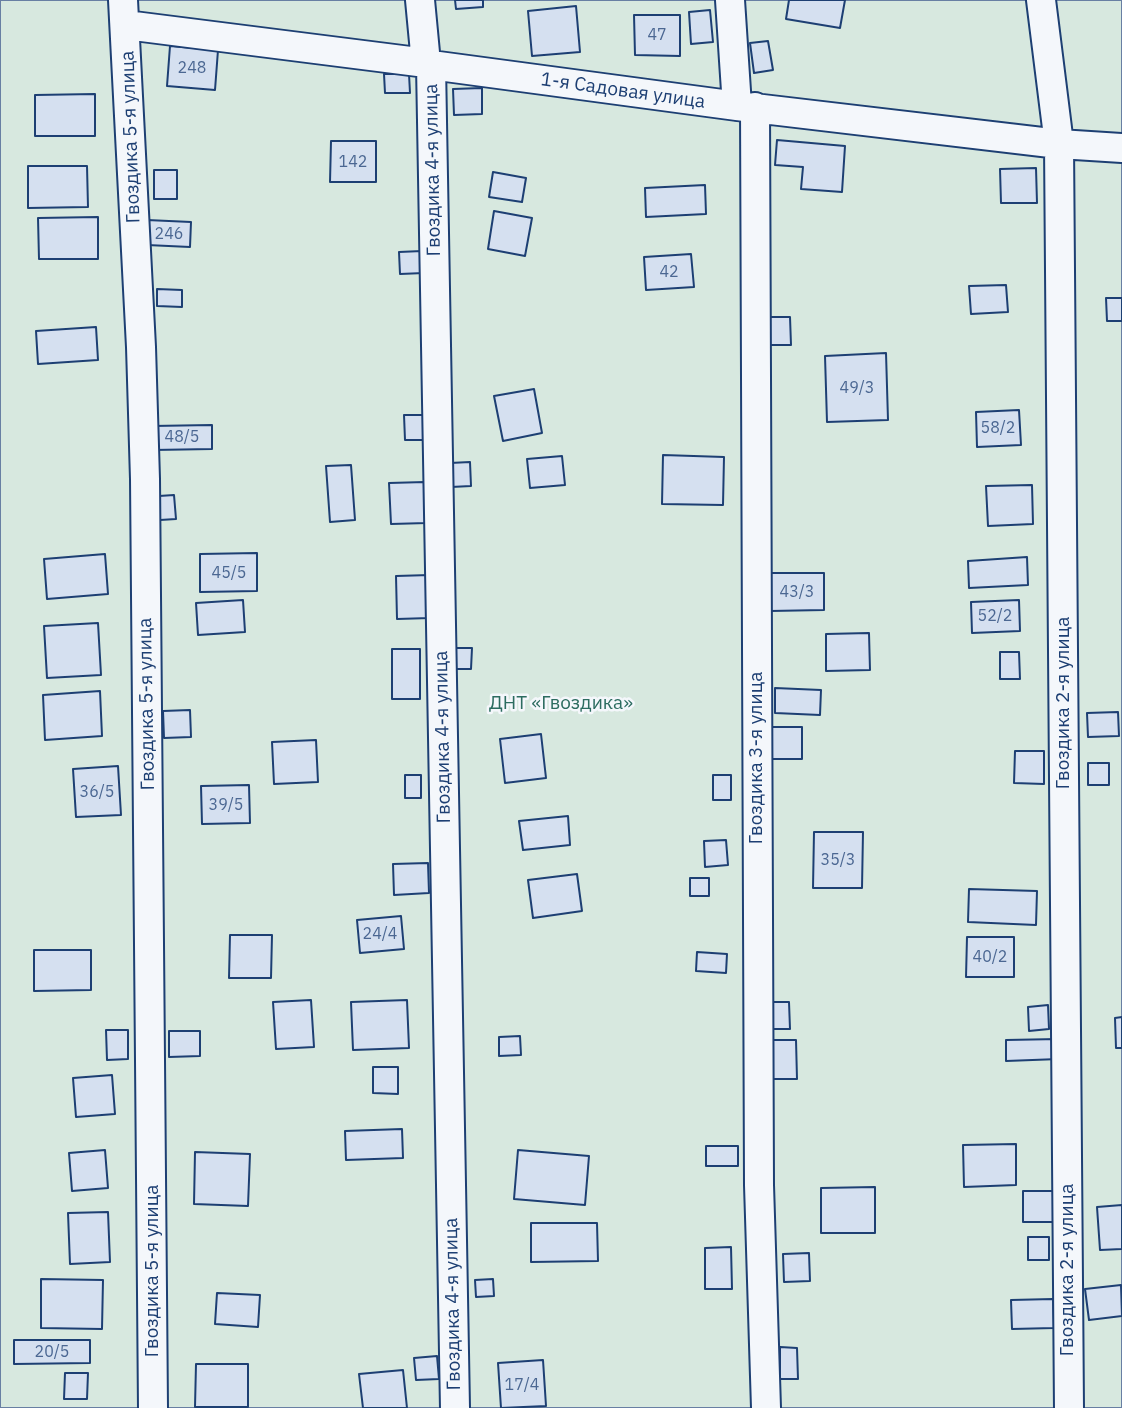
<!DOCTYPE html>
<html>
<head>
<meta charset="utf-8">
<style>
  body { margin:0 }
  canvas { display:block; background:#f4f7fb }
</style>
</head>
<body>
<canvas width="1122" height="1408"></canvas>
<script>
const context = document.querySelector('canvas').getContext('2d');
context.lineJoin = 'round';
function paint(path, color) {
  context.fillStyle = color;
  context.fill(path, 'evenodd');
}
function trace(path, color, width, dash) {
  context.strokeStyle = color;
  context.lineWidth = width;
  context.lineCap = dash ? 'butt' : 'round';
  context.setLineDash(dash || []);
  context.stroke(path);
}
function label(font, color, halo, rows, align = 'center') {
  context.font = font + ' "IBM Plex Sans",sans-serif';
  context.lineWidth = 5;
  context.setLineDash([]);
  context.textBaseline = 'middle';
  context.strokeStyle = halo;
  context.fillStyle = color;
  for (const [text, x, y, turn = 0] of rows) {
    context.save();
    context.translate(x, y);
    context.rotate((+turn || 0) * Math.PI / 180);
    context.textAlign = isNaN(turn) ? turn : align;
    if (halo) context.strokeText(text, 0, 0);
    context.fillText(text, 0, 0);
    context.restore();
  }
}
const green = new Path2D(`
  M 0,0 L 1122,0 L 1122,1408 L 0,1408 Z`);
paint(green, '#d7e8df');
trace(green, '#687fa3', 2);
const building = new Path2D(`
  M 455,0 L 483,0 L 483,7 L 456,9 Z
  M 789,0 L 845,0 L 840,28 L 786,19 Z
  M 576,6 L 580,52 L 532,56 L 528,11 Z
  M 710,10 L 713,42 L 691,44 L 689,12 Z
  M 634,15 L 680,15 L 680,56 L 635,55 Z
  M 768,41 L 773,70 L 754,73 L 750,43 Z
  M 170,46 L 218,50 L 215,90 L 167,86 Z
  M 384,74 L 409,74 L 410,93 L 385,93 Z
  M 482,88 L 482,114 L 454,115 L 453,89 Z
  M 95,94 L 95,136 L 35,136 L 35,95 Z
  M 777,140 L 845,146 L 842,192 L 801,189 L 803,167 L 775,165 Z
  M 331,141 L 376,141 L 376,182 L 330,182 Z
  M 28,166 L 87,166 L 88,207 L 28,208 Z
  M 1036,168 L 1037,203 L 1001,203 L 1000,169 Z
  M 154,170 L 177,170 L 177,199 L 154,199 Z
  M 493,172 L 526,178 L 522,202 L 489,197 Z
  M 705,185 L 706,214 L 646,217 L 645,188 Z
  M 494,211 L 532,218 L 525,256 L 488,249 Z
  M 98,217 L 98,259 L 39,259 L 38,218 Z
  M 147,220 L 191,222 L 190,247 L 147,245 Z
  M 422,251 L 424,273 L 400,274 L 399,252 Z
  M 691,254 L 694,287 L 646,290 L 644,257 Z
  M 1006,285 L 1008,312 L 971,314 L 969,286 Z
  M 157,289 L 182,290 L 182,307 L 157,306 Z
  M 1106,298 L 1122,298 L 1122,321 L 1107,321 Z
  M 766,317 L 790,317 L 791,345 L 766,345 Z
  M 96,327 L 98,360 L 38,364 L 36,331 Z
  M 886,353 L 888,420 L 827,422 L 825,356 Z
  M 534,389 L 542,433 L 503,441 L 494,396 Z
  M 1019,410 L 1021,445 L 977,447 L 976,412 Z
  M 404,415 L 427,415 L 427,440 L 405,440 Z
  M 212,425 L 212,449 L 153,450 L 152,426 Z
  M 663,455 L 724,457 L 723,505 L 662,504 Z
  M 562,456 L 565,485 L 530,488 L 527,459 Z
  M 470,462 L 471,486 L 451,487 L 450,463 Z
  M 351,465 L 355,520 L 330,522 L 326,466 Z
  M 425,482 L 427,523 L 391,524 L 389,483 Z
  M 1032,485 L 1033,524 L 988,526 L 986,486 Z
  M 174,495 L 176,519 L 160,520 L 159,496 Z
  M 257,553 L 257,591 L 200,592 L 200,554 Z
  M 105,554 L 108,594 L 47,599 L 44,559 Z
  M 1027,557 L 1028,585 L 969,588 L 968,561 Z
  M 769,573 L 824,573 L 824,610 L 770,611 Z
  M 430,575 L 430,618 L 397,619 L 396,576 Z
  M 243,600 L 245,632 L 198,635 L 196,603 Z
  M 1019,600 L 1020,631 L 972,633 L 971,602 Z
  M 98,623 L 101,675 L 47,678 L 44,626 Z
  M 869,633 L 870,670 L 826,671 L 826,634 Z
  M 452,648 L 472,648 L 471,669 L 451,669 Z
  M 392,649 L 420,649 L 420,699 L 392,699 Z
  M 1000,652 L 1019,652 L 1020,679 L 1000,679 Z
  M 775,688 L 821,690 L 820,715 L 775,713 Z
  M 100,691 L 102,736 L 45,740 L 43,695 Z
  M 190,710 L 191,737 L 164,738 L 163,711 Z
  M 1118,712 L 1119,736 L 1088,737 L 1087,713 Z
  M 765,727 L 802,727 L 802,759 L 765,759 Z
  M 541,734 L 546,778 L 505,783 L 500,739 Z
  M 316,740 L 318,782 L 274,784 L 272,742 Z
  M 1015,751 L 1044,751 L 1044,784 L 1014,783 Z
  M 1088,763 L 1109,763 L 1109,785 L 1088,785 Z
  M 118,766 L 121,815 L 76,817 L 73,769 Z
  M 405,775 L 421,775 L 421,798 L 405,798 Z
  M 713,775 L 731,775 L 731,800 L 713,800 Z
  M 249,785 L 250,823 L 202,824 L 201,786 Z
  M 568,816 L 570,845 L 523,850 L 519,821 Z
  M 814,832 L 863,832 L 862,888 L 813,888 Z
  M 726,840 L 728,865 L 705,867 L 704,841 Z
  M 428,863 L 429,893 L 394,895 L 393,864 Z
  M 577,874 L 582,911 L 533,918 L 528,880 Z
  M 690,878 L 709,878 L 709,896 L 690,896 Z
  M 969,889 L 1037,891 L 1036,925 L 968,922 Z
  M 401,916 L 404,949 L 360,953 L 357,920 Z
  M 230,935 L 272,935 L 271,978 L 229,978 Z
  M 967,937 L 1014,937 L 1014,977 L 966,977 Z
  M 34,950 L 91,950 L 91,990 L 34,991 Z
  M 697,952 L 727,954 L 726,973 L 696,971 Z
  M 311,1000 L 314,1047 L 276,1049 L 273,1002 Z
  M 407,1000 L 409,1048 L 353,1050 L 351,1002 Z
  M 772,1002 L 789,1002 L 790,1029 L 773,1029 Z
  M 1048,1005 L 1049,1029 L 1029,1031 L 1028,1007 Z
  M 1122,1017 L 1122,1048 L 1116,1048 L 1115,1018 Z
  M 106,1030 L 128,1030 L 128,1059 L 107,1060 Z
  M 169,1031 L 200,1031 L 200,1056 L 169,1057 Z
  M 520,1036 L 521,1055 L 499,1056 L 499,1037 Z
  M 1059,1039 L 1059,1059 L 1006,1061 L 1006,1040 Z
  M 770,1040 L 796,1040 L 797,1079 L 770,1079 Z
  M 373,1067 L 398,1067 L 398,1094 L 373,1093 Z
  M 112,1075 L 115,1114 L 76,1117 L 73,1078 Z
  M 402,1129 L 403,1158 L 346,1160 L 345,1131 Z
  M 1016,1144 L 1016,1185 L 964,1187 L 963,1145 Z
  M 706,1146 L 738,1146 L 738,1166 L 706,1166 Z
  M 105,1150 L 108,1188 L 72,1191 L 69,1153 Z
  M 518,1150 L 589,1156 L 585,1205 L 514,1199 Z
  M 195,1152 L 250,1154 L 248,1206 L 194,1204 Z
  M 875,1187 L 875,1233 L 821,1233 L 821,1188 Z
  M 1023,1191 L 1053,1191 L 1053,1222 L 1023,1222 Z
  M 1122,1205 L 1122,1249 L 1100,1250 L 1097,1207 Z
  M 108,1212 L 110,1262 L 70,1264 L 68,1213 Z
  M 531,1223 L 597,1223 L 598,1261 L 531,1262 Z
  M 1028,1237 L 1049,1237 L 1049,1260 L 1028,1260 Z
  M 731,1247 L 732,1289 L 705,1289 L 705,1248 Z
  M 809,1253 L 810,1281 L 784,1282 L 783,1254 Z
  M 41,1279 L 103,1280 L 102,1329 L 41,1328 Z
  M 493,1279 L 494,1296 L 476,1297 L 475,1280 Z
  M 1121,1285 L 1122,1316 L 1089,1320 L 1085,1289 Z
  M 217,1293 L 260,1295 L 258,1327 L 215,1324 Z
  M 1053,1299 L 1054,1328 L 1012,1329 L 1011,1300 Z
  M 14,1340 L 90,1340 L 90,1363 L 14,1364 Z
  M 780,1347 L 797,1348 L 798,1379 L 780,1379 Z
  M 437,1356 L 439,1379 L 416,1380 L 414,1358 Z
  M 543,1360 L 546,1406 L 501,1408 L 498,1363 Z
  M 196,1364 L 248,1364 L 248,1407 L 195,1407 Z
  M 403,1370 L 407,1408 L 363,1408 L 359,1374 Z
  M 65,1373 L 88,1373 L 87,1399 L 64,1399 Z`);
paint(building, '#d5e0f0');
trace(building, '#1d3f73', 2);
const street = new Path2D(`
  M 123,0 L 141,347 L 145,479 L 153,1408
  M 420,0 L 426,63
  M 730,0 L 737,106
  M 1041,0 L 1059,144 L 1069,1408
  M 126,25 L 426,63 L 431,65 L 737,106 L 1059,144 L 1122,148
  M 431,65 L 455,1408
  M 755,107 L 759,1185 L 766,1408`);
trace(street, '#1d3f73', 32);
trace(street, '#f4f7fb', 28);
label('16px', '#4b6792', null, [
  ["47",657,35],
  ["248",192,68],
  ["142",353,162],
  ["246",169,234],
  ["42",669,272],
  ["49/3",857,388],
  ["58/2",998,428],
  ["48/5",182,437],
  ["45/5",229,573],
  ["43/3",797,592],
  ["52/2",995,616],
  ["36/5",97,792],
  ["39/5",226,805],
  ["35/3",838,860],
  ["24/4",380,934],
  ["40/2",990,957],
  ["20/5",52,1352],
  ["17/4",522,1385]
]);
label('19px', '#1d3f73', '#f4f7fb', [
  ["1-я Садовая улица",623,91,8],
  ["Гвоздика 5-я улица",131,137,-92],
  ["Гвоздика 4-я улица",433,170,-91],
  ["Гвоздика 2-я улица",1064,703,-90],
  ["Гвоздика 5-я улица",147,704,-91],
  ["Гвоздика 4-я улица",443,737,-91],
  ["Гвоздика 3-я улица",757,758,-90],
  ["Гвоздика 2-я улица",1068,1270,-90],
  ["Гвоздика 5-я улица",153,1271,-90],
  ["Гвоздика 4-я улица",453,1304,-91]
]);
label('19px', '#2c6c60', '#f4f7fb', [
  ["ДНТ «Гвоздика»",561,704]
]);
</script>
</body>
</html>
